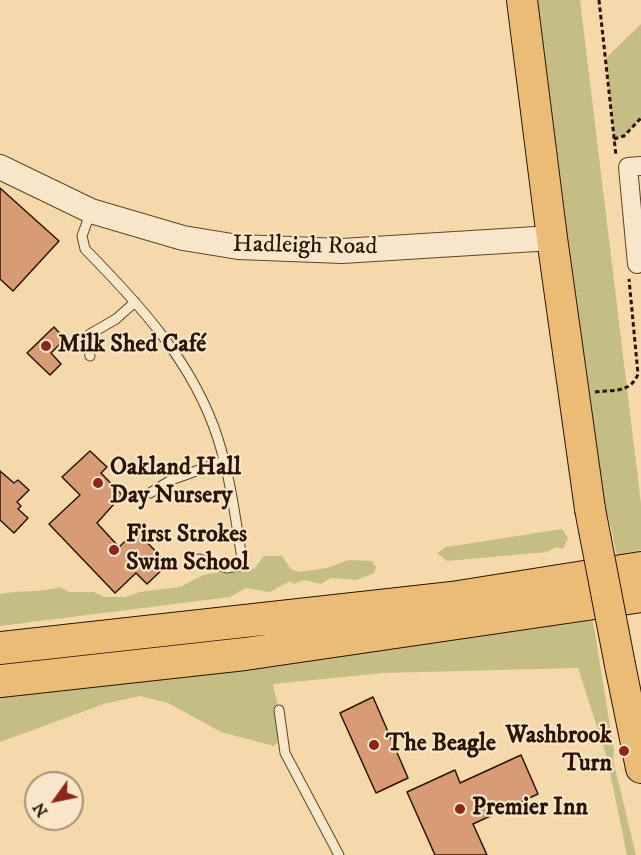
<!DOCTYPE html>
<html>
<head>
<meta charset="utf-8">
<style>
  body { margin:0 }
  #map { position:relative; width:641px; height:855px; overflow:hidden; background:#f5d9aa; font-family:"IM FELL DW Pica",serif }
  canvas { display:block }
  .north { position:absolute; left:24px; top:771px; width:60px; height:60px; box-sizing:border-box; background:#f8e6c8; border:2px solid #a79178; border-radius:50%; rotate:237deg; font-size:16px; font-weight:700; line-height:24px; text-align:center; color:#2e1200 }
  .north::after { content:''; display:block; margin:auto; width:21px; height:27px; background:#8f2418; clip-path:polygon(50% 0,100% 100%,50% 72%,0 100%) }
</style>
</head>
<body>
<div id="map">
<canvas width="641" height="855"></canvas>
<div class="north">N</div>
</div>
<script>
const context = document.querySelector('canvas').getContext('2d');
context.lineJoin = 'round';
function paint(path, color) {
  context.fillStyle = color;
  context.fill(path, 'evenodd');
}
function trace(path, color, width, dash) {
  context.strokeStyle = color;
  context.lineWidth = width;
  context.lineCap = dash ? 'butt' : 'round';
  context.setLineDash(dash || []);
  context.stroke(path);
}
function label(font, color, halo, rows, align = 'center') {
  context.font = font + ' "IM FELL DW Pica",serif';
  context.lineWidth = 4.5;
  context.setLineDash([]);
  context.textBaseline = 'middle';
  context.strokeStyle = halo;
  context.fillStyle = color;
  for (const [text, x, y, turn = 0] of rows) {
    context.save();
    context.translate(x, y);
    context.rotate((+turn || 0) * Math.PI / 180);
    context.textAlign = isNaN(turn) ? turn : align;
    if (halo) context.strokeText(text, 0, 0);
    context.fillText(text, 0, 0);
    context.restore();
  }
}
paint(new Path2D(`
  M 522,0 L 580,0 L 641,504 L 641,550 L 617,555 L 608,515 L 590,509 Z
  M 641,24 L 641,118 L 624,136 L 614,139 L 606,58 Z
  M 562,529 L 568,538 L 563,549 L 556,547 L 547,552 L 447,561 L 437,553 L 446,547 Z
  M 264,556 L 282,556 L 291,569 L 298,572 L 327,568 L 349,560 L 372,561 L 376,567 L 374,573 L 356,580 L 331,578 L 321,584 L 304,580 L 294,584 L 290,581 L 270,592 L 246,588 L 230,597 L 0,626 L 0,594 C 20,590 40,593 60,587 L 69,592 L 94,592 L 104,597 L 126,597 L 139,592 L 180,587 L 203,575 L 220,572 L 228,574 L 242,567 L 254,569 Z
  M 592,615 L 614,751 L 613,760 L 636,855 L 627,855 L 607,758 L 578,668 L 383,673 L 273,684 L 284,736 L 274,746 L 221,732 L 168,703 L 140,696 L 104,704 L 0,742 L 0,693 Z`), '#c4bd84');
const building = new Path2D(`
  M 0,188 L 59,241 L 13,291 L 0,279 Z
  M 54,327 L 65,339 L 51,353 L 61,364 L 50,375 L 27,353 Z
  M 90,451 L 107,467 L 101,473 L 122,495 L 97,523 L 119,547 L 136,531 L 168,564 L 147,584 L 136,573 L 115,593 L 49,524 L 80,495 L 62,477 Z
  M 0,471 L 14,483 L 18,480 L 29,490 L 17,502 L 21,506 L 18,509 L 28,518 L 14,533 L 0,520 Z
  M 373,697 L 408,778 L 376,793 L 340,713 Z
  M 521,755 L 538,794 L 473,824 L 487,855 L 435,855 L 407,792 L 455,770 L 460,783 Z`);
paint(building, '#d79b76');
trace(building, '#2e1200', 1.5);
const service = new Path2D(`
  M 91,211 L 82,236 L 85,249 C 139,304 194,363 218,439 C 231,479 236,523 243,565 L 227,568 L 199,559
  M 90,356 L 88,341 L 90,334 L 116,319 L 135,302
  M 150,493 L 171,480 L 224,461
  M 279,710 L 285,753 L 339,855`);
const minor = new Path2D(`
  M 637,264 L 628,167 L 641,166`);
const tertiary = new Path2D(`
  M 0,167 L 91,211 L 183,238 L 238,247 L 342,251 L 552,238`);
const primary = new Path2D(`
  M 522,0 L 552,238 L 590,509
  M 620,665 L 641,768`);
const trunk = new Path2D(`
  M 0,648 L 452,598 L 641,568
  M 0,681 L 245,654 L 641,596`);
trace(service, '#60442a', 11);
trace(minor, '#60442a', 20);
trace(tertiary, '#60442a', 26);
trace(primary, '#2e1200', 32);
trace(trunk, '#2e1200', 34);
trace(new Path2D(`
  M 599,0 L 616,156
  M 614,139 L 624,136 L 641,118
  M 595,392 C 612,390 631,393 638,374 L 629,279`), '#2e1200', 3, [4.5, 3]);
trace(service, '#f8e6c8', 9);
trace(minor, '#f8e6c8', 18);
trace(tertiary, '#f8e6c8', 24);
trace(primary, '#eabc75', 30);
trace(trunk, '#eabc75', 32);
const primaryBridge = new Path2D(`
  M 590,509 L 620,665`);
trace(primaryBridge, '#2e1200', 32, []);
trace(primaryBridge, '#eabc75', 30);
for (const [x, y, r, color] of [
  [46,346,6,"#8f2418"],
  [98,483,6,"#8f2418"],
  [114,550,6,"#8f2418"],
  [374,745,6,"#8f2418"],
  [624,751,6,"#8f2418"],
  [460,809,6,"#8f2418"]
]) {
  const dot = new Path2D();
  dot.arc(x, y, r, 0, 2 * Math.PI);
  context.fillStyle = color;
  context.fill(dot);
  trace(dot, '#f8e6c8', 2);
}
label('24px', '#2e1200', '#f8e6c8', [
  ["Hadleigh Road",305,247,1]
]);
label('bold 24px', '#2e1200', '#f8e6c8', [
  ["Milk Shed Café",58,346],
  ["Oakland Hall",110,469],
  ["Day Nursery",110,497],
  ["First Strokes",126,536],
  ["Swim School",126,564],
  ["Washbrook",612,737,"right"],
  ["Turn",612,765,"right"],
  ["The Beagle",386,745],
  ["Premier Inn",472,809]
], 'left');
</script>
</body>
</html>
